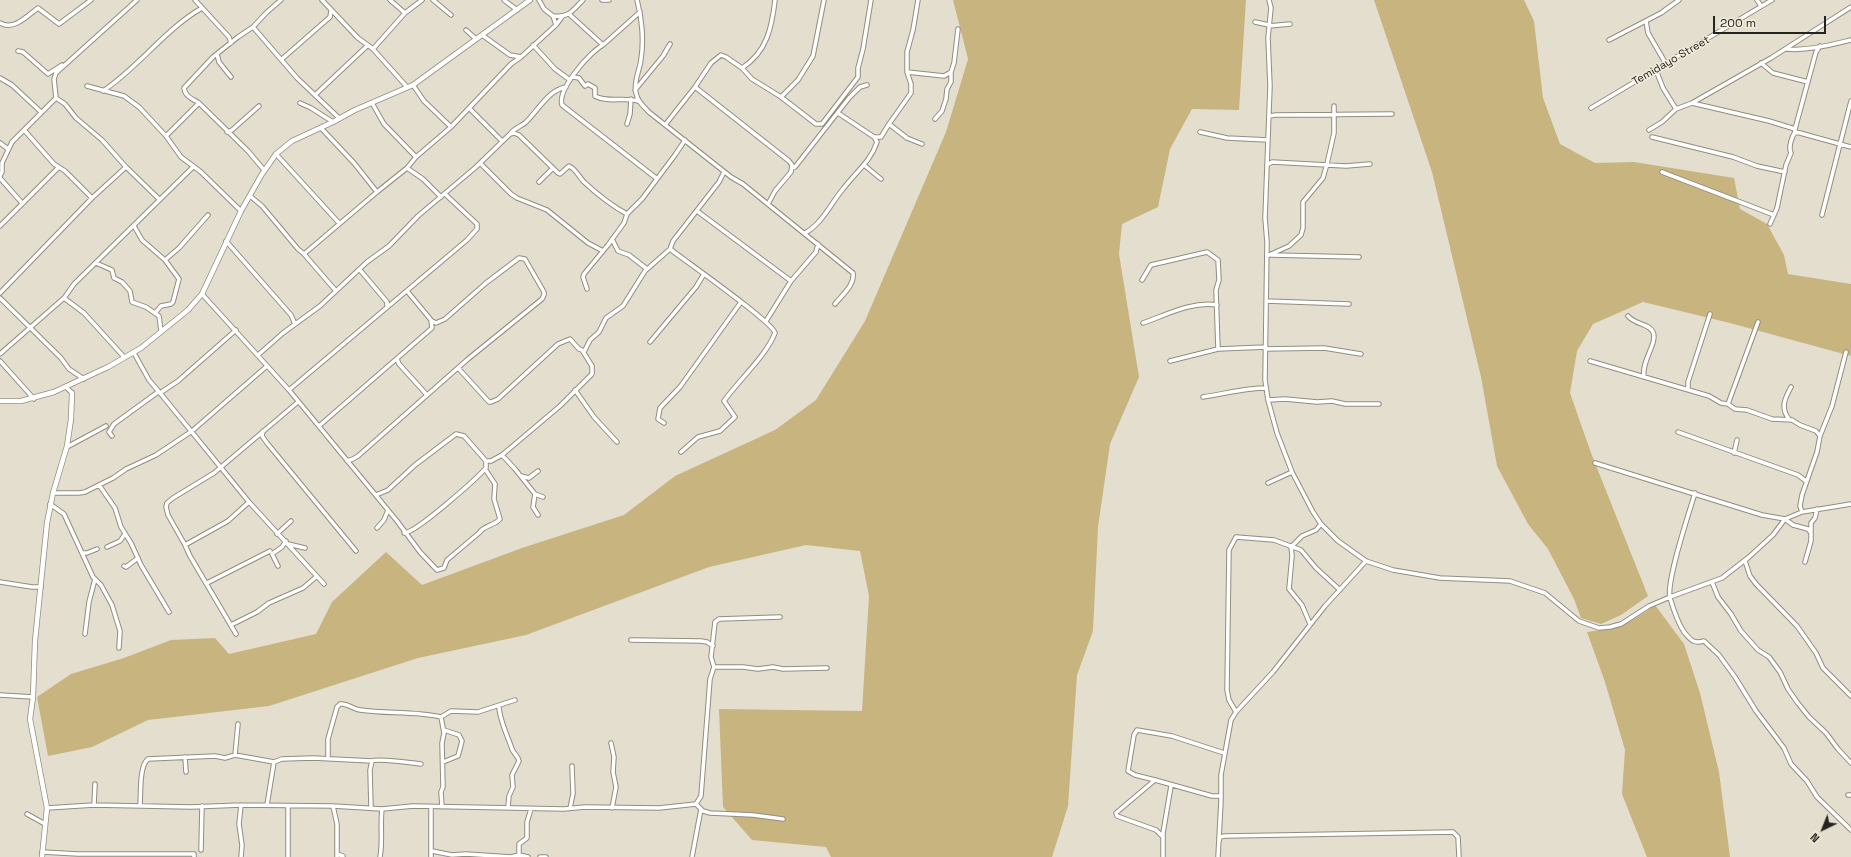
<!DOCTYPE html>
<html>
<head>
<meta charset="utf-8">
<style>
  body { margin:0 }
  #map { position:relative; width:1851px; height:857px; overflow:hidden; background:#e4decf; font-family:"Space Grotesk",sans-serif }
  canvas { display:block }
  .north { position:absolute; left:1803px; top:809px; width:40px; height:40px; -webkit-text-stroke:3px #f1ebdc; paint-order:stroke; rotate:223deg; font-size:11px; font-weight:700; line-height:16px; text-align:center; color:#25231d }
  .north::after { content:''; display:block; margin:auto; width:14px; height:18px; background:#25231d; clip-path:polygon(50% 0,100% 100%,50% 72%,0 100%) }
  .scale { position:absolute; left:1713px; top:16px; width:113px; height:18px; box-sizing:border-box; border:2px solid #25231d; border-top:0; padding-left:5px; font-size:12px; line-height:14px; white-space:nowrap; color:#25231d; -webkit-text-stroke:3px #f1ebdc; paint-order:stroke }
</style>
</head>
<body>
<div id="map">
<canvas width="1851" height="857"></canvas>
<div class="north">N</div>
<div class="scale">200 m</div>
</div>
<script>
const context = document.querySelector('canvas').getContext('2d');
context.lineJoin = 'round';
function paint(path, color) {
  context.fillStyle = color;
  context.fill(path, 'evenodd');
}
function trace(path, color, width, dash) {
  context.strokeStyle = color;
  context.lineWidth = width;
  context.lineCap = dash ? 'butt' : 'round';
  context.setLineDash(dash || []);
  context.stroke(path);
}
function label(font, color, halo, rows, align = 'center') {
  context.font = font + ' "Space Grotesk",sans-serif';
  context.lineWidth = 3;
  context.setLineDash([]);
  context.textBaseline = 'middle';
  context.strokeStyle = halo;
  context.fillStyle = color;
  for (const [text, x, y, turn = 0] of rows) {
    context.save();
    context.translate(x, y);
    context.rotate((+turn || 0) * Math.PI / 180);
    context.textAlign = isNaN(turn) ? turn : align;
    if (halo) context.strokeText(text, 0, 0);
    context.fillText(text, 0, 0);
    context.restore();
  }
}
paint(new Path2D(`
  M 953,0 L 1246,0 L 1239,110 L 1192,109 L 1170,149 L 1158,207 L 1122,224 L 1119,254 L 1139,377 L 1110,444 L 1098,527 L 1093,631 L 1077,675 L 1068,806 L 1052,857 L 831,857 L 826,847 L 752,840 L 723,807 L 719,709 L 862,711 L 869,596 L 860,551 L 806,545 L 709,567 L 526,635 L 418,658 L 269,706 L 148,720 L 92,747 L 48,756 L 37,697 L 71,674 L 124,658 L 171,640 L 215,638 L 229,654 L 316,634 L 332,602 L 386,552 L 422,585 L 522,548 L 624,515 L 675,476 L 775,430 L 816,400 L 865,321 L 946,132 L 968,59 Z
  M 1374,0 L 1524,0 L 1534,21 L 1543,98 L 1560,144 L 1595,163 L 1634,162 L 1734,178 L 1740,209 L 1767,224 L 1784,255 L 1788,274 L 1851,284 L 1851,356 L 1730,323 L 1643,302 L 1593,324 L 1577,351 L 1570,393 L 1591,453 L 1648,596 L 1621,615 L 1601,624 L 1581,618 L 1574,599 L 1548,549 L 1528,524 L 1497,466 L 1481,377 L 1432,172 Z
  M 1655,605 L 1684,644 L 1700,693 L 1719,772 L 1730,857 L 1647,857 L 1622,794 L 1625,750 L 1605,682 L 1587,632 C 1617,628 1631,623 1655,605 Z`), '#c8b47f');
const minor = new Path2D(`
  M 195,0 L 229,37 L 231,43
  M 322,0 L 358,38 L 373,49 L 407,87
  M 390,0 L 405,13
  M 433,0 L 451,15
  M 504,0 L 517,10
  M 539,0 L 544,9 L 553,16 L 556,25
  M 602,0 L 609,0
  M 637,0 C 642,18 644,41 641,59 C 640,70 633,82 636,93 C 637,101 644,107 650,113 L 731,177 L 743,184 L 853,273 C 855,285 842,295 835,304
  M 1269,0 L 1271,8 L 1268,38 L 1270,86 L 1265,218 L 1267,242 L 1265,380 L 1268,400 L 1277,433 L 1292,472 L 1313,512 L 1321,524 L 1338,541 L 1366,561 L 1393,570 L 1440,578 L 1510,581 L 1545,593 L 1579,621 L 1599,628 L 1610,627 L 1621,624 L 1649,606 L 1670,597 L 1722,578 L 1749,557 L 1773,535 L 1785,519 L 1802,512 L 1851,504
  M 1757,0 L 1761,6
  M 569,14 L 603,45 L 640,12
  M 553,16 C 569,18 572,11 583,0
  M 1646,21 L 1648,33 L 1666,64
  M 1255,22 L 1269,25
  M 0,23 C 14,31 27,16 38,8 L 59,24 L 91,0
  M 1269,26 L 1290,24
  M 253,27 L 297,78 L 339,118
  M 466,30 L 476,39
  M 482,35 L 510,55 L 521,57
  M 1609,40 L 1661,13 L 1679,0
  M 533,45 L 555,69 L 570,80
  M 603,45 C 590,52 557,89 562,105 L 656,178
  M 373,49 L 405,13 L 422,0
  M 1786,49 C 1808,51 1830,45 1851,40
  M 18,51 L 23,52 L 48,74 L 62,65
  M 217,54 L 219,62 L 231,77
  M 282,59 L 330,17 L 331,11
  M 1761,63 L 1773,73 L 1808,82
  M 742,68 C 767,52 772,27 775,0
  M 1656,70 L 1663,88 L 1676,109
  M 907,72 L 944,76 L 951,72 L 954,63 L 958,29
  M 573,77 L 579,78 L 585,86 L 588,84 L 595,88 L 595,96 C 607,103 624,97 638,101
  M 0,78 L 12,85 L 41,112
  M 413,85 L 424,101 L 451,127
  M 87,86 L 124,96 L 139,107 L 166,136 L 181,157 L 201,172 L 241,211
  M 695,87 L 789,161 L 792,165 L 791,172 L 775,191 L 768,204
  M 635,90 L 663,56 L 670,44
  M 103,91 C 139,67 165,29 202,8
  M 316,94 L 367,46
  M 781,97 L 798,80 L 813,56 L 824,0
  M 56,98 L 65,104 L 76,118 L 102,140 L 126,167 L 159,199
  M 300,103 L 311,108 L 333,122
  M 372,103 L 384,124 L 416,157
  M 1692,103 L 1771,58 L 1851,7
  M 469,108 L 502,141
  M 1591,108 L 1772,0
  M 1269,116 L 1276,115 L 1392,114
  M 935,119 L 942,111 L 946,99 L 947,89 L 951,82 L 951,72
  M 627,124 L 630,114 L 631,99
  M 889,124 L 911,93 L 911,84 L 907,72 L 907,52 L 913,30 L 918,0
  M 665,125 L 695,87 L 711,63 L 721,55 L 726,57 L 742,68 L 752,79 L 781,97 L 816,124 L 822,124 L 858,77 L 858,68 L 863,49 L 871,0
  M 321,128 L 354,163 L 377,192
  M 1795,129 L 1816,52 L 1820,46
  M 1649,130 L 1662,122 L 1676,109 L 1692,103 L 1769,121 L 1795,129 L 1795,132 L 1800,133 L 1851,147
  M 25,131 L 54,164 L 65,171 L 92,198
  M 227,132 L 232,130 L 259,106
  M 1200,132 L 1227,138 L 1268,140
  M 510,134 C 514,128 520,127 525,123 C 538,111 548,90 566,87
  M 166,136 L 199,103
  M 874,137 L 881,137 L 889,124 L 907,138 L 922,144
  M 1652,137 L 1733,157 L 1757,166 L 1785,172
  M 0,143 L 8,149
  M 276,154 L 339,223
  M 481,164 L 511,194 L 517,198 L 547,210 L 588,243 L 603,251
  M 864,165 L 881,179
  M 1267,165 L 1272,162 L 1346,166 L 1370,164
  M 407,168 L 423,179 L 441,197
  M 792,168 L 795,167 L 849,98 L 860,87 L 867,85
  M 264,170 L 248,151 L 199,103 C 193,99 185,97 184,88 L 213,57 L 238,37 L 253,27 L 266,13 L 281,0
  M 1662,172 L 1774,215
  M 0,176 L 2,172 L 2,163 L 12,142 L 56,98 L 54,79 L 56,73 L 137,0
  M 0,178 L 22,203
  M 539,182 L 553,168
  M 250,196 L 262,206 L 298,249 L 304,254 L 377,192 L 407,168 L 416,157 L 451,127 L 511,64 L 521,57 L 556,25 L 562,17
  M 697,211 L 791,281
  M 1822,215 L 1851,101
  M 1770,224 L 1777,208 L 1786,165 L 1791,153 C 1788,147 1792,137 1795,132
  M 0,226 L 58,168
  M 134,226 L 142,240 L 165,260 L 179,279 L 173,302 L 171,304 L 161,306 L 155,313
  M 805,233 C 822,224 831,203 843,189 C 855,173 871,161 877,142 L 874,137 L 838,113
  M 612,239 L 618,251 L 629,255 L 647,269
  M 226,241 L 291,315 L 295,324
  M 670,249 C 684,260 773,322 775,333 C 766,356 739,380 724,401 L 735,417 L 720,431 L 698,437 L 681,452
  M 304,254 L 336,291
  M 1271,255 L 1359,257
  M 1267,256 L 1289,246 L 1301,235 L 1303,228 L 1303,202 L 1323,178 L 1327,164 L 1334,133 L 1334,106
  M 165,260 L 179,248 L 208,215
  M 96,263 L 112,270 L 114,278 L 122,282 L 130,291 L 132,302 L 146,307 L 159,316 L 161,331
  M 360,270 L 387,302 L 387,307
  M 1142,280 L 1151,265 L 1207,252 L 1218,260 L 1219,280 L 1216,290 L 1218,349 L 1266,347
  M 587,289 L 583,277 L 584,274 L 608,245 L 624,223 L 627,214 L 642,199 L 675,155 L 685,140
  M 0,293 L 92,198 L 126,167
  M 202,294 L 289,390 L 397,521 L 420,552 L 437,570 L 444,568 L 447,560 L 479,533 C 484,525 494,526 500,519 L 494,499 L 495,484 L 485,469
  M 0,298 L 61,358 L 69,369 L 84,379
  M 64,298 L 84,313 L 124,357
  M 1266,301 L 1349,304
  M 1628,316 C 1635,325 1649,323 1653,332 C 1658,343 1641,361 1644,377
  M 766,321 L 791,281 L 816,252 L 818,244
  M 1143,323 C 1166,315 1192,301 1217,305
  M 650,342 L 696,287 L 704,274
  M 1265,349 L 1324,348 L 1361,354
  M 584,352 L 590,340 L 599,332 L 606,318 L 623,306 L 645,271 L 670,249 L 673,241 L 719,182 L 724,172
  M 134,353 L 149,380 L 160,393 L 249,502 L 324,584
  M 0,354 L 64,298 L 74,284 L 193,167
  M 258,355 L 283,333 L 320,306 L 367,262 L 389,246 L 418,216 L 476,167 L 510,134 L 514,133 L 519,135 L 558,173 L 560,174 L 569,166 C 576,169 579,177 584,182 C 597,194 612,206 627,214
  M 397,359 L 399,364 L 427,395
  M 0,361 L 34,399
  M 1170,361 L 1218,349
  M 1590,361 L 1709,396 L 1721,403 L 1728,404 L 1735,409 L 1747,410 L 1772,419 L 1792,420 L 1800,425 L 1816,431 L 1820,436
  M 459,369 L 489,402 L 491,402 L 498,399 L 558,344 L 570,339 L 579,349 L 582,350 L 592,366 L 592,374 L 560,406 L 502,455 L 491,461 L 486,461
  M 66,387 L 72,393
  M 289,390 L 467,240 L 477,229 L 477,224 L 445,194
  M 575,390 L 594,417 L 617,442
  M 1688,390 L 1688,382 L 1710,314
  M 160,393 L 178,381 L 236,330
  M 1203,397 C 1224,394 1245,388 1266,388
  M 1268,400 L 1285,399 L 1317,402 L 1332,401 L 1345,404 L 1379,404
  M 1728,404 L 1758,322
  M 1789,419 C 1780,408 1785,398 1791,387
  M 664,423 L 658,419 L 660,408 L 680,387 L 741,302
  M 319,426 L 432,328 L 431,320 L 407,291
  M 263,431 L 262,436 L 267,443 L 356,551
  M 1678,432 L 1798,475 L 1806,481
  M 112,436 L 109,432 L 114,424 L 158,392
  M 67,447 L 106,426
  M 1734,453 L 1737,440
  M 502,455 L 515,469 L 535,494 L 533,507 L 538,515
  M 347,461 L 353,459 L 358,456 L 468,359 L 542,299 L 544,295 L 544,292 L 525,259 L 519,258 L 486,283 L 445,319 L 436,323 L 432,321
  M 1595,463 L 1762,515 L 1785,519 L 1793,525 L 1808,529 L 1811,533 L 1811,541 L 1805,562
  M 521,476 L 529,478 L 538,471
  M 1268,483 L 1292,472
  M 99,485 L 115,508 L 121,527 L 131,543 L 141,565 L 169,612
  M 53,493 L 79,493 L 85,492 L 113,478 L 126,469 L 156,455 L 192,431 L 267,366
  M 1695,493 C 1689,513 1666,581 1670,598 C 1673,608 1678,623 1684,632 C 1691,640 1693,644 1704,641 L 1719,655 L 1735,677 L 1756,711 L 1784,748 L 1791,764 L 1807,781 L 1817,797 L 1851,830
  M 535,494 L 543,497
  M 376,495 L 388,490 L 415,465 L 456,434 L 464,436 L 486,461 L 486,468 C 476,479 416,533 404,533
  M 50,504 L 64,514 L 93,577 L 101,585 L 112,605 L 120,631 L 119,648
  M 1802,512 L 1800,506 L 1802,495 L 1817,452 L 1820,436 L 1832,406 L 1846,352
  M 377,528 L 384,520 L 388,510
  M 1811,532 L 1811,523 L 1815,518 L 1817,509
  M 277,534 L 291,521
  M 288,544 L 305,548
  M 185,545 L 228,521 L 249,502
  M 1291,546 L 1292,556 L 1289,589 L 1302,605 L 1310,624
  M 1292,546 L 1302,536 L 1316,530 L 1321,524
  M 107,547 L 120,541 L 125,534
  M 82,553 L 87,553 L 97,549
  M 1745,561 L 1750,576 L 1756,584 L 1797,626 L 1816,653 L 1823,668 L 1851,696
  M 124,566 L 126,567 L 138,558
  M 278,566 L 272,554 L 282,547 L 286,541
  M 0,582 L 32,587 L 41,587
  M 1712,582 L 1718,597 L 1731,614 L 1741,631 L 1758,650 L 1769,657 L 1780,672 L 1788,689 L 1797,702 L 1809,717 L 1826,733 L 1838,749 L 1851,763
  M 207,583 L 270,551
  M 231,625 L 257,612 L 269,603 L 303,588 L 316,577
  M 85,634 L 89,602 L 95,579
  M 236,634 L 190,556 L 185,545 L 168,515 L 166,507 L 167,503 L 173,498 L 214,473 L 298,402
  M 631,640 L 701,641 L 707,642 L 713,646
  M 714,667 L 743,667 L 758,669 L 773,667 L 783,669 L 827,668
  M 0,695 L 33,697
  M 499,706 C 499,719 508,737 512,749 C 514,754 518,756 519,761 L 512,775 L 513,787 L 509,796 L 508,807
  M 1236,712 L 1229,700 L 1227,690 L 1229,550 L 1236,537 L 1274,540 L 1301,550 L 1316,568 L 1340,590
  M 441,717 L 444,733 L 442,743 L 443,787 L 441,792 L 442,807
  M 441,717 L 451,711 L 478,712 L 515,700
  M 611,743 L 614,757 L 613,772 L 616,787 L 612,808
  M 235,755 L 238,724
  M 185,757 L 186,772
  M 328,758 L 328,739 L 337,707 L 340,704 C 347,703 353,709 360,710 C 387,714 414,711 441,717
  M 443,762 L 458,756 L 462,741 L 459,735 L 444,730
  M 1155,780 L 1135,775 L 1128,771 L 1134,735 L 1137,730 L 1172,736 L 1224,753
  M 1848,795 L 1851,795
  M 696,804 L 703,811 L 710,813 L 753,815 L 783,819
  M 94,805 L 95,784
  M 140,805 C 141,794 139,766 148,759 L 215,756 L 225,758 L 235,755 L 274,762 L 282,759 L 313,758 L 372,761 C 377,758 412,763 421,764
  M 241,805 L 239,824 L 242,845 L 241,857
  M 267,805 L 274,762
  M 333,806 L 337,824 L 337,857
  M 431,807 L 431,857
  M 47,808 L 94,805 L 191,807 L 241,805 L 333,806 L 382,809 L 413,806 L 564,809 L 585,807 L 659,808 L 696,804 L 701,796 L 710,679 L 714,667 L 711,657 L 715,622 L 719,619 L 780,617
  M 371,808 L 370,770 L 372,761
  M 570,808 L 573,794 L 572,766
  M 27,814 L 45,824
  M 1162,836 L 1156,830 L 1117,816 L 1116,813 L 1155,780 L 1212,796 L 1221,796
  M 1219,841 L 1220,837 L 1225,836 L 1453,832 L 1458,837 L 1459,857
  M 201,850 L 202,806
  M 432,851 L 452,855 L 466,854 L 511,857 L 519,855 L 528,857
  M 42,852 L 78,854 L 194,854 L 194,857
  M 337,854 L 343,856
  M 519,855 L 519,844 L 527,838 L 527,822 L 531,809
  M 288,857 L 288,806
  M 380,857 C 383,841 380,825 382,809
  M 540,857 L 546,857
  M 692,857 L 701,809
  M 1163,857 L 1163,833 L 1171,786
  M 1218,857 L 1221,801 L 1221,775 L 1231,720 L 1236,712 L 1273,672 L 1325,606 L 1366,561`);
const tertiary = new Path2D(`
  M 0,401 L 21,401 L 54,392 L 108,367 L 141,348 L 188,310 L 202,294 L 241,211 L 262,174 L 276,154 L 292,141 L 333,122 L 355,110 L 413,85 L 530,0
  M 42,857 L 47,808 L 30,719 L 33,697 L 35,641 L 47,523 L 53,493 L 67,446 L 71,419 L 72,393`);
trace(minor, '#928d7f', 5.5);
trace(tertiary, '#928d7f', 6);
trace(minor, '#fff', 3.5);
trace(tertiary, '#fff', 4.5);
label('11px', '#25231d', '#f1ebdc', [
  ["Temidayo Street",1671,61,-30]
]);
</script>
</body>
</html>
